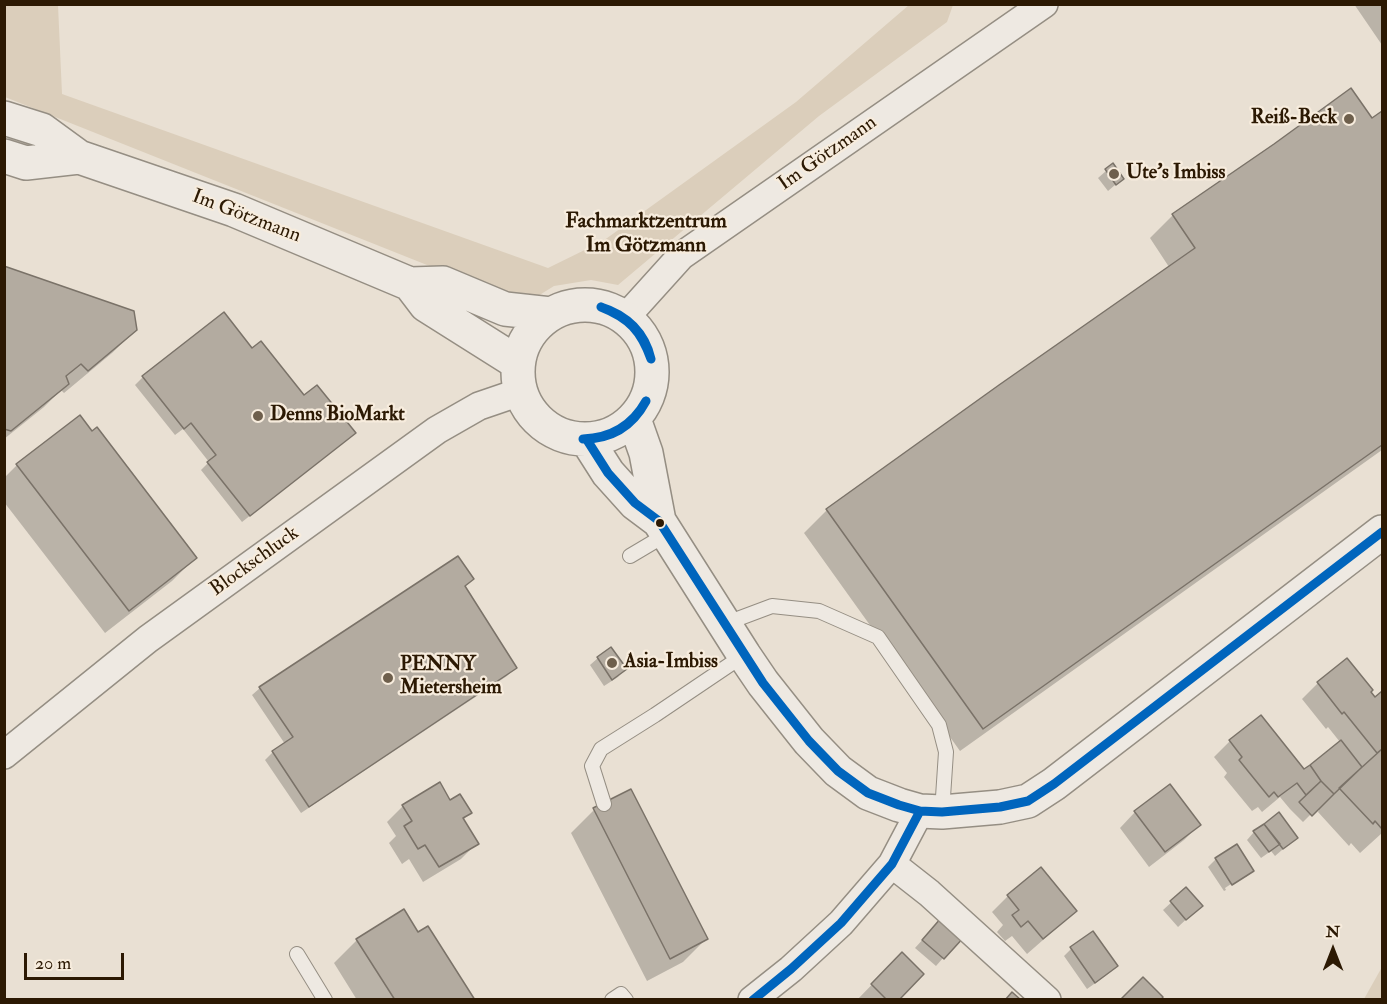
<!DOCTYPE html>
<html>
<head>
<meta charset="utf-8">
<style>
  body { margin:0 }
  #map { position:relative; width:1387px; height:1004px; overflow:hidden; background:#e9e0d3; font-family:"IM FELL Double Pica",serif }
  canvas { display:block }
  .frame { position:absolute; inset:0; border:6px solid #2c1903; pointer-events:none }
  .north { position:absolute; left:1303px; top:920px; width:60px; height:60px; -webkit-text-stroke:4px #f7ecdd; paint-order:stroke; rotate:0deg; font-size:16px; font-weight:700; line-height:24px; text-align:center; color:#2c1903 }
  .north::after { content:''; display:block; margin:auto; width:21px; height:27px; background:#2c1903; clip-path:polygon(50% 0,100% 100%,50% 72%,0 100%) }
  .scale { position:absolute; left:24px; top:953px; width:100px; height:27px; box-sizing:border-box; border:3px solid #2c1903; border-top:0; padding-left:8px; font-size:18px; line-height:21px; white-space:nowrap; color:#2c1903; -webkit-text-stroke:4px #f7ecdd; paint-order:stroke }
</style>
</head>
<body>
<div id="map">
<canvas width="1387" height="1004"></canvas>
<div class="frame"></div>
<div class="north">N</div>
<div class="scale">20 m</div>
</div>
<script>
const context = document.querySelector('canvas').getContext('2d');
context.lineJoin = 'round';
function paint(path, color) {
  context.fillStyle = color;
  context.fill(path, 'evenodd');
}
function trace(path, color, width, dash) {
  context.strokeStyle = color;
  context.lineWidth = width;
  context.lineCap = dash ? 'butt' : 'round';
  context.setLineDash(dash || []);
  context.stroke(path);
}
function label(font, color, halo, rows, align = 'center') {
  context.font = font + ' "IM FELL Double Pica",serif';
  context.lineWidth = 4.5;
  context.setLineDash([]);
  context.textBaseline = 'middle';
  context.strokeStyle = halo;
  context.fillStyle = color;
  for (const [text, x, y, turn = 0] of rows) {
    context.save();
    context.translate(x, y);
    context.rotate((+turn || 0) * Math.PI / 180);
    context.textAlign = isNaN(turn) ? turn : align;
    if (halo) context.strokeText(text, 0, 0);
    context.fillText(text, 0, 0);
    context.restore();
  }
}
paint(new Path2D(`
  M 4,5 L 58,5 L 62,94 L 548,268 L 603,241 L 796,102 L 909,5 L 953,5 L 947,22 L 819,116 L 618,285 L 591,280 L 554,286 L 525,304 L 5,97 Z
  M 1382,967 L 1382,999 L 1364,999 Z`), '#dbcebb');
paint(new Path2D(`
  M 1354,4 L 1382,4 L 1382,45 Z
  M 1382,113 L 1382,450 L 960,751 L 804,533 L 827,510 L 1000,386 L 1169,267 L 1150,238 L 1173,215 L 1372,121 Z
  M 1113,165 L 1122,179 L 1108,191 L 1098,178 Z
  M 4,267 L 136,330 L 112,353 L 64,393 L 61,390 L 44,407 L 4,439 Z
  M 223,314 L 252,351 L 304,397 L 346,440 L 242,522 L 201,470 L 209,462 L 183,429 L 175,435 L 135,385 L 143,377 Z
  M 17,465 L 195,558 L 172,581 L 105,633 L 4,502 L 4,478 Z
  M 464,587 L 515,668 L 507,676 L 301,813 L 265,760 L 273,752 L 285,744 L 252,695 L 260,688 Z
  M 598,658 L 625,669 L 618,677 L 604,686 L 590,665 Z
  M 1347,660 L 1375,699 L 1382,693 L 1382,833 L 1360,853 L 1351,843 L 1349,846 L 1318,812 L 1319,810 L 1317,808 L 1303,822 L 1290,809 L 1280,797 L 1262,812 L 1258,807 L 1252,811 L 1224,777 L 1227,773 L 1214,757 L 1230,741 L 1260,717 L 1304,771 L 1340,742 L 1328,727 L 1326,729 L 1302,699 L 1318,683 Z
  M 439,784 L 450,802 L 470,813 L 463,820 L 477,843 L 461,859 L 423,882 L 409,859 L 402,864 L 389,843 L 396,836 L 387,822 L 403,806 Z
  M 594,810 L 706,939 L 683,962 L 647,981 L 571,833 Z
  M 1135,812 L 1199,825 L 1184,840 L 1149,867 L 1120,828 Z
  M 1254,832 L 1296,838 L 1275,856 L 1271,851 L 1261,858 L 1247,840 Z
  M 1237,846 L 1252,871 L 1246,877 L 1246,874 L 1225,888 L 1226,890 L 1224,891 L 1208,867 L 1216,859 Z
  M 1040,869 L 1075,911 L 1059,926 L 1027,954 L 1012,936 L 1005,941 L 997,932 L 1003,925 L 992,912 L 1008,896 Z
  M 1186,889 L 1193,913 L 1178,927 L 1163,910 Z
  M 934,927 L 943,958 L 936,966 L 915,948 Z
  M 418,934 L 474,1000 L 357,1000 L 334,963 L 357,940 Z
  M 1071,949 L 1116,966 L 1108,974 L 1087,989 L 1064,956 Z
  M 886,970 L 896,1000 L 857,1000 Z`), '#0003');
const building = new Path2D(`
  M 1351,88 L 1372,118 L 1382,111 L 1382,445 L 983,729 L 826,509 L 999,385 L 1195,248 L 1172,214 L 1274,144 Z
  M 1113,163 L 1124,179 L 1116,185 L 1105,169 Z
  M 4,266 L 134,311 L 137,330 L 88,371 L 81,364 L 66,376 L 69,384 L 11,431 L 4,429 Z
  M 224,312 L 252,348 L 261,341 L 304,395 L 317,385 L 356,433 L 250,516 L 207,462 L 216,455 L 191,423 L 184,429 L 142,376 Z
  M 80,415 L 92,431 L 97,427 L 197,558 L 129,611 L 16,464 Z
  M 458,556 L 474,579 L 465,586 L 517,668 L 309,807 L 272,751 L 293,737 L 259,687 Z
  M 611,647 L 627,669 L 612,680 L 597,657 Z
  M 1347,658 L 1373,690 L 1371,692 L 1375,697 L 1382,691 L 1382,749 L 1377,753 L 1344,712 L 1342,714 L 1317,682 Z
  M 1261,715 L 1304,769 L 1310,765 L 1321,781 L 1306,795 L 1297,783 L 1278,797 L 1274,792 L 1269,797 L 1239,760 L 1242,757 L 1229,740 Z
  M 1341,740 L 1362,767 L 1334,794 L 1321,781 L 1310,765 Z
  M 1382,749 L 1382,829 L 1375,821 L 1373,824 L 1339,788 Z
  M 1321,781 L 1334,794 L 1312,816 L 1299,802 Z
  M 440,782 L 450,800 L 460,794 L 472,813 L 463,818 L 479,844 L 439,867 L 425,845 L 418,849 L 404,826 L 412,821 L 402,805 Z
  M 1170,784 L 1201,825 L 1165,852 L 1134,811 Z
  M 631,789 L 708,939 L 670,959 L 593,808 Z
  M 1279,812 L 1298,838 L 1283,849 L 1264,824 Z
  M 1264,824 L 1280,844 L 1269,852 L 1253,831 Z
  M 1237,844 L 1254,871 L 1232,885 L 1215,858 Z
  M 1041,867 L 1077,911 L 1043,939 L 1028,921 L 1021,927 L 1012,915 L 1019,910 L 1007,895 Z
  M 1186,887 L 1203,906 L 1186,920 L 1170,901 Z
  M 404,909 L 418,932 L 428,926 L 475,1000 L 395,1000 L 356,939 Z
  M 941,918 L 964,937 L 944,959 L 922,940 Z
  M 1093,931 L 1118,966 L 1095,983 L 1070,947 Z
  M 902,952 L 924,974 L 899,1000 L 887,1000 L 871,984 Z
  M 1143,977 L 1163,997 L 1161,1000 L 1120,1000 Z
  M 1012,992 L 1021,1000 L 1005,1000 Z`);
paint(building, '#b3aba0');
trace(building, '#7a7268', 1.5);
const service = new Path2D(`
  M 630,556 L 667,534
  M 724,624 L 772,606 L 819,611 L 878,637 L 939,725 L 946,752 L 942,812
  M 604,804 L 592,766 L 601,749 L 655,715 L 744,655
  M 297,954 L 325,1000
  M 612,1000 L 621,994 L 626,1000`);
const minor = new Path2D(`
  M 625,318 L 681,256 L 1044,4
  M 4,755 L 148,639 L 437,430 L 479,406 L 520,392
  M 892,864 L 929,893 L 1047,1000
  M 752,1000 L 791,969 L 841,923 L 892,864 L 920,811`);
const tertiary = new Path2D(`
  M 4,118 L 42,130 L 79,157 L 234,210 L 410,284 L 443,283 L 505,309 L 551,314
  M 4,156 L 26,163 L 79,157
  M 410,284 L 426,305 L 518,363
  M518 372a67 67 0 1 1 134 0a67 67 0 1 1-134 0Z
  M 634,419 L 646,453 L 659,521
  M 587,440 L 608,473 L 635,503 L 659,521 L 744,655 L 763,683 L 809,741 L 838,771 L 868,793 L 899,805 L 920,811 L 942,812 L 1000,807 L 1028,801 L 1054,784 L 1382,532`);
trace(service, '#958e83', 16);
trace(minor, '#958e83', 30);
trace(tertiary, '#958e83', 36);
trace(service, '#eee9e2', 14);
trace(minor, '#eee9e2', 27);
trace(tertiary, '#eee9e2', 33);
trace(new Path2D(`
  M 601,307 C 627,315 645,333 651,359
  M 601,307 C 629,318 641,331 651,359
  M 583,439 C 612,439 632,427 646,401
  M 583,439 C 611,438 632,426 646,401
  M 587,440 L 608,473 L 635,503 L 659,521 L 763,683 L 809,741 L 838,771 L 868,793 L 899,805 L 920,811 L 942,812 L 1000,807 L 1028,801 L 1054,784 L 1382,532
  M 753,1000 L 791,969 L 841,923 L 892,864 L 920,811`), '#0065bd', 9);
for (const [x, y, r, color] of [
  [1349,119,6,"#6e5f4c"],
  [1114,174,6,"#6e5f4c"],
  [258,416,6,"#6e5f4c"],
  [660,523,5,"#2c1903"],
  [612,663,6,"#6e5f4c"],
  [388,678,6,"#6e5f4c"]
]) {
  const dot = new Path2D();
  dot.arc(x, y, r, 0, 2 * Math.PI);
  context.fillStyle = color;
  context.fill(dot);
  trace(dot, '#f7ecdd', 2);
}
label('bold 20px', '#2c1903', '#f7ecdd', [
  ["Reiß-Beck",1337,119,"right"],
  ["Ute's Imbiss",1126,174],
  ["Denns BioMarkt",270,416],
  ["Asia-Imbiss",624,663],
  ["PENNY",400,666],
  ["Mietersheim",400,689]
], 'left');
label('20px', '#2c1903', '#f7ecdd', [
  ["Im Götzmann",828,154,-35],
  ["Im Götzmann",246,217,21],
  ["Blockschluck",255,562,-36]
]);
label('bold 21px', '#2c1903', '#f7ecdd', [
  ["Fachmarktzentrum",646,222],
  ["Im Götzmann",646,246]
]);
</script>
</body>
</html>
